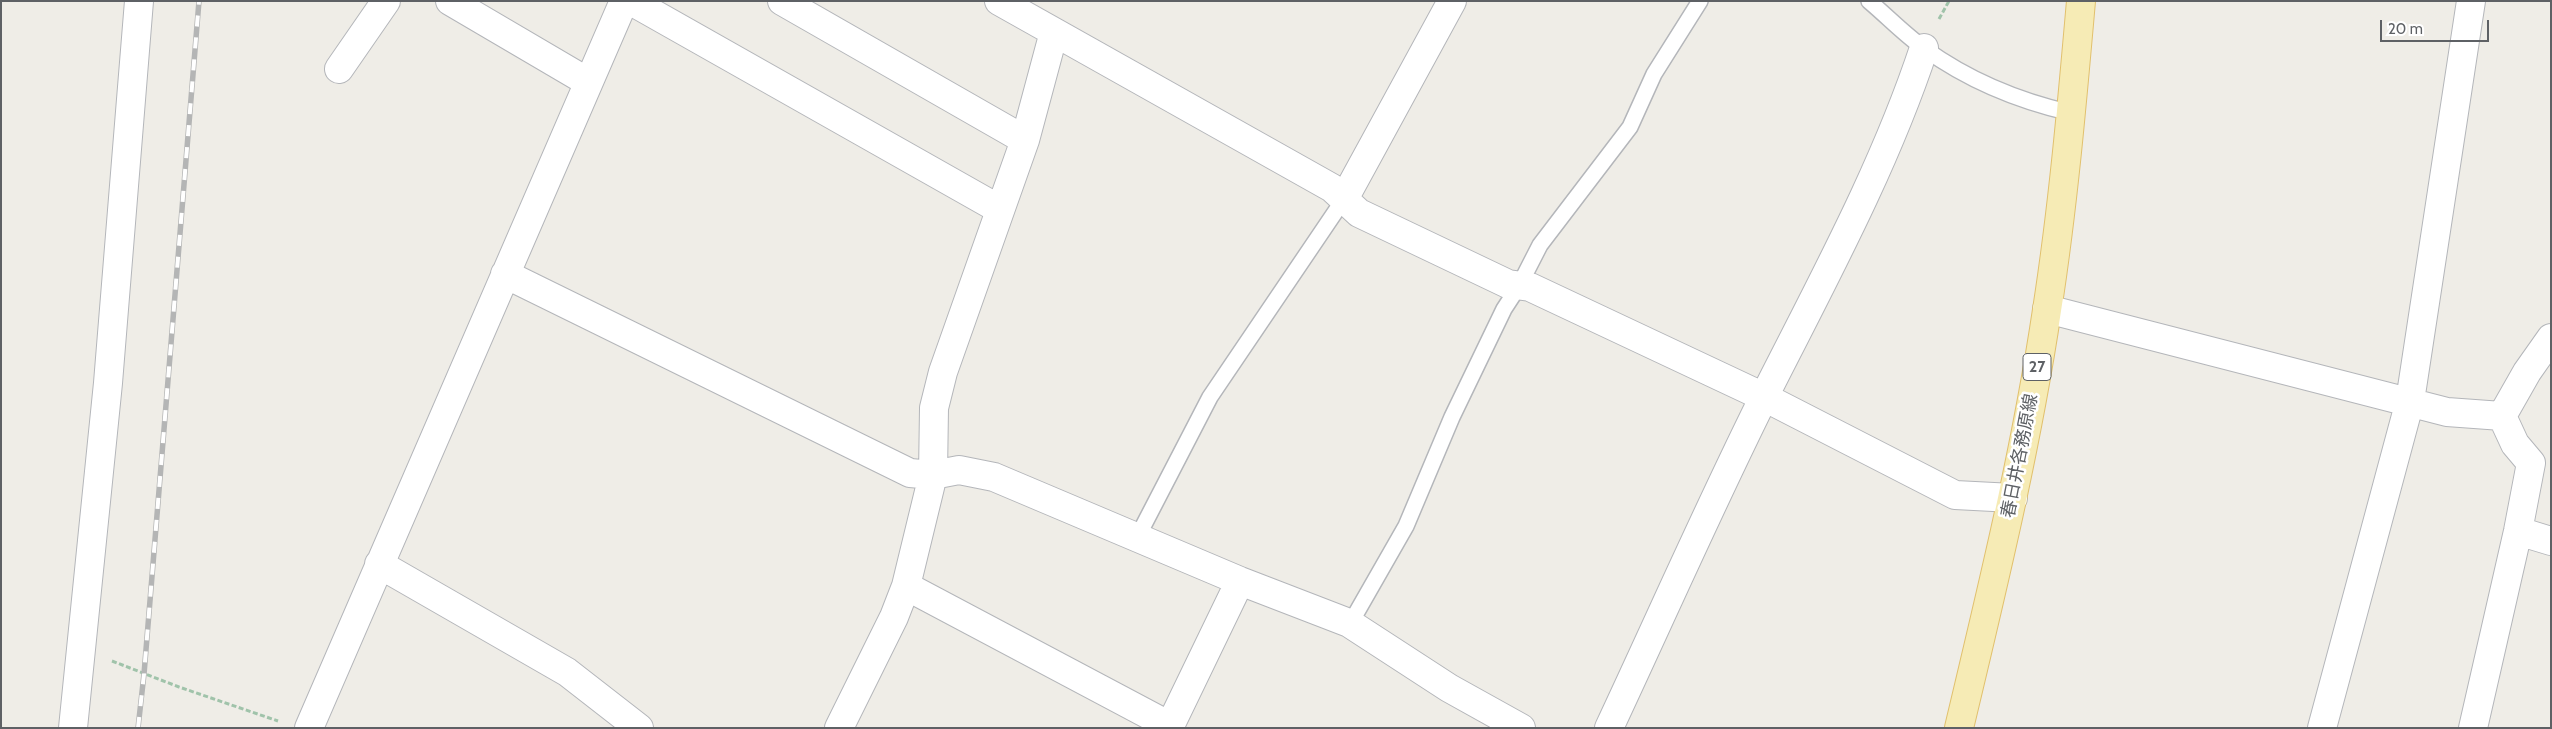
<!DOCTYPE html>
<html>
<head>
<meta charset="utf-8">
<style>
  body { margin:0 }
  #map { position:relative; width:2552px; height:729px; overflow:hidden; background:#efede7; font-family:Cabin,sans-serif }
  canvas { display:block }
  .frame { position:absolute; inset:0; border:2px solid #5e6165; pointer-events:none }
  .scale { position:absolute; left:2380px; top:20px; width:109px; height:22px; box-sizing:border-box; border:2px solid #5e6165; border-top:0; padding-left:6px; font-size:15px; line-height:18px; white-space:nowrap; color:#5e6165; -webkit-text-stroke:4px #fff; paint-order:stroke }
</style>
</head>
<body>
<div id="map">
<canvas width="2552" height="729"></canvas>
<div class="frame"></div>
<div class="scale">20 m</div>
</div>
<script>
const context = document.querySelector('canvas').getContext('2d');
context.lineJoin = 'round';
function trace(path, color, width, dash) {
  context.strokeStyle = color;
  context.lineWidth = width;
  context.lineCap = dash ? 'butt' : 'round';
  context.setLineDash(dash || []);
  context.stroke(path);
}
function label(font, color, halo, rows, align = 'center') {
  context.font = font + ' Cabin,"Noto Sans JP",sans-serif';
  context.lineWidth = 5;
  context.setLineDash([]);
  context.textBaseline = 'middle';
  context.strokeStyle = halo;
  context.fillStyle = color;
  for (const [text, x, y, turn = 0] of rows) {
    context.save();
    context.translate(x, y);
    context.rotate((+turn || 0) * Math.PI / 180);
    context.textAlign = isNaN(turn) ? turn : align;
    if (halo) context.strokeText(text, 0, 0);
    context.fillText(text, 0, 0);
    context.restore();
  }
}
const service = new Path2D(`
  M 1869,1 C 1888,17 1905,35 1925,49 C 1968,80 2019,101 2071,113
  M 1137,538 L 1210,397 L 1344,199
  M 1350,624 L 1406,526 L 1452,417 L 1504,309 L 1519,286 L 1540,245 L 1630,127 L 1654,74 L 1700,1`);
const minor = new Path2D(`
  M 450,1 L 588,82
  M 631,1 L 999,209
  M 782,1 L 1025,140
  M 999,1 L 1332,188 L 1359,213 L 1508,284 L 1530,287 L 1764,397 L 1955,495 L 2013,498
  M 339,69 L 386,1
  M 1344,199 L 1452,1
  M 505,274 L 910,473 L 933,475 L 959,470 L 994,477 L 1240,581 L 1349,623 L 1449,688 L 1521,728
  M 2047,309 L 2447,412 L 2502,416
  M 2502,416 L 2527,372 L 2551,338
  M 2518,531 L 2551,541
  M 379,564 L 567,672 L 639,728
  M 906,586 L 1170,726
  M 73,728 L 108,383 L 139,1
  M 309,728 L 624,1
  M 839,728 L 894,617 L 906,586 L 933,475 L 934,408 L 943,372 L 1025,140 L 1054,32
  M 1169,728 L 1240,581
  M 1609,728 C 1661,617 1710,505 1765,395 C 1822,282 1884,169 1924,48
  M 2322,728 L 2410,401 L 2471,1
  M 2473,728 L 2518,531 L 2531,463 L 2515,444 L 2502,416`);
const primary = new Path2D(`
  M 1959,728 C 1992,589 2026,451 2047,310 C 2063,207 2072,104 2081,1`);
trace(service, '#b4b6ba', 18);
trace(minor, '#b4b6ba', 30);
trace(primary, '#e1c06d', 30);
trace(new Path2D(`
  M 1939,19 L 1949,1
  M 112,661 L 179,687 L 278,721`), '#a0c3aa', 3, [5, 2.5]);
trace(service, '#fff', 15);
trace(minor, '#fff', 28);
trace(primary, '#f6ebb5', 28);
const rail = new Path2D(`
  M 138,728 L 144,674 L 199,1`);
trace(rail, '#b4b5b5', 5.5);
trace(rail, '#fff', 4, [11]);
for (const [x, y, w] of [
  [2037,367,28]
]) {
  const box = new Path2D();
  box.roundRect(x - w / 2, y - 13.5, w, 27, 4);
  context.fillStyle = '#fff';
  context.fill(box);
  trace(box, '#5e6165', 1);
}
label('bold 16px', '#5e6165', null, [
  ["27",2037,367]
]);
label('18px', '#5e6165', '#fff', [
  ["春日井各務原線",2020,456,-79]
]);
</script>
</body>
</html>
